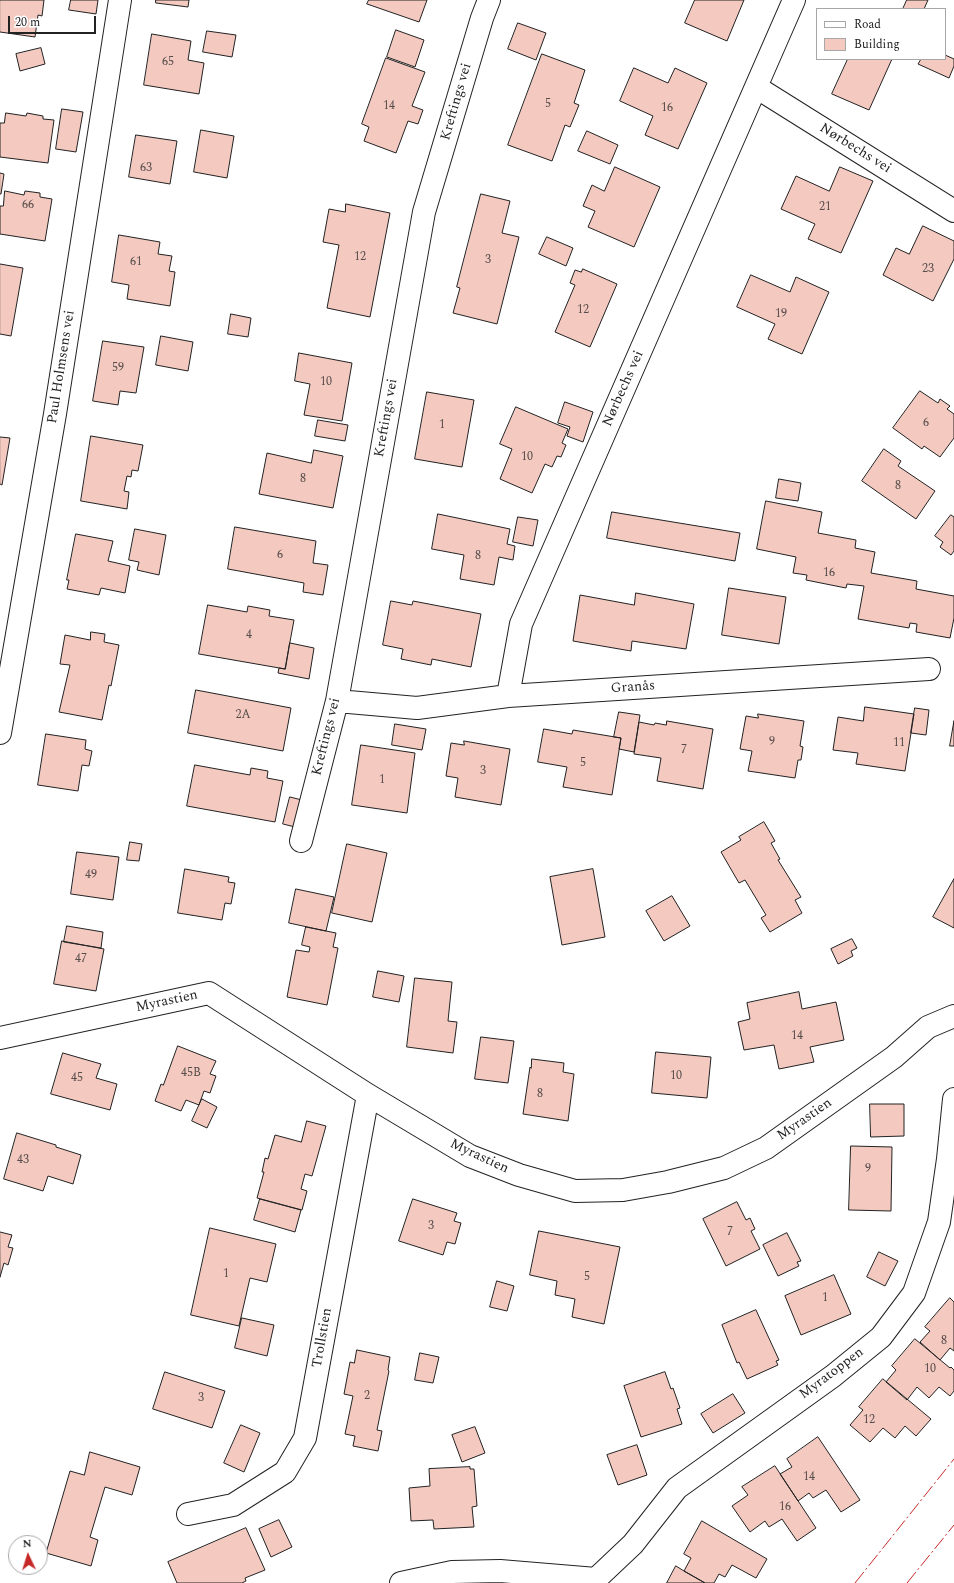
<!DOCTYPE html>
<html>
<head>
<meta charset="utf-8">
<style>
  body { margin:0 }
  #map { position:relative; width:954px; height:1583px; overflow:hidden; background:#fff; font-family:Spectral,serif }
  canvas { display:block }
  .legend { position:absolute; left:816px; top:8px; width:130px; height:52px; box-sizing:border-box; background:#fff; border:1px solid #a7a7a7; margin:0; padding:5px 7px; list-style:none; font-size:12px; color:#222 }
  .legend li { display:flex; align-items:center; gap:8px; height:20px }
  .legend b { width:20px; border:1px solid #a7a7a7 }
  .north { position:absolute; left:8px; top:1535px; width:40px; height:40px; box-sizing:border-box; background:#fff; border:1px solid #a7a7a7; border-radius:50%; rotate:356deg; font-size:11px; font-weight:700; line-height:16px; text-align:center; color:#222 }
  .north::after { content:''; display:block; margin:auto; width:14px; height:18px; background:#c62828; clip-path:polygon(50% 0,100% 100%,50% 72%,0 100%) }
  .scale { position:absolute; left:8px; top:16px; width:88px; height:18px; box-sizing:border-box; border:2px solid #222; border-top:0; padding-left:5px; font-size:12px; line-height:14px; white-space:nowrap; color:#222; -webkit-text-stroke:3px #fff; paint-order:stroke }
</style>
</head>
<body>
<div id="map">
<canvas width="954" height="1583"></canvas>
<ul class="legend">
<li><b style="height:5px;background:#fff"></b>Road</li>
<li><b style="height:11px;background:#f3c9c0"></b>Building</li>
</ul>
<div class="north">N</div>
<div class="scale">20 m</div>
</div>
<script>
const context = document.querySelector('canvas').getContext('2d');
context.lineJoin = 'round';
function paint(path, color) {
  context.fillStyle = color;
  context.fill(path, 'evenodd');
}
function trace(path, color, width, dash) {
  context.strokeStyle = color;
  context.lineWidth = width;
  context.lineCap = dash ? 'butt' : 'round';
  context.setLineDash(dash || []);
  context.stroke(path);
}
function label(font, color, halo, rows, align = 'center') {
  context.font = font + ' Spectral,serif';
  context.lineWidth = 3;
  context.setLineDash([]);
  context.textBaseline = 'middle';
  context.strokeStyle = halo;
  context.fillStyle = color;
  for (const [text, x, y, turn = 0] of rows) {
    context.save();
    context.translate(x, y);
    context.rotate((+turn || 0) * Math.PI / 180);
    context.textAlign = isNaN(turn) ? turn : align;
    if (halo) context.strokeText(text, 0, 0);
    context.fillText(text, 0, 0);
    context.restore();
  }
}
const building = new Path2D(`
  M 0,0 L 44,0 L 42,16 L 38,15 L 35,37 L 0,32 Z
  M 71,0 L 98,0 L 96,14 L 69,10 Z
  M 156,0 L 189,0 L 188,7 L 156,3 Z
  M 369,0 L 427,0 L 419,22 L 367,4 Z
  M 695,0 L 744,0 L 727,41 L 685,23 Z
  M 907,0 L 928,0 L 924,9 L 903,9 Z
  M 518,23 L 546,33 L 536,60 L 508,49 Z
  M 396,30 L 424,40 L 415,67 L 387,57 Z
  M 207,31 L 236,35 L 232,57 L 203,52 Z
  M 152,34 L 191,41 L 188,60 L 204,63 L 199,94 L 144,85 Z
  M 41,48 L 45,64 L 20,71 L 16,54 Z
  M 542,54 L 585,70 L 574,103 L 579,105 L 570,127 L 565,125 L 552,161 L 508,145 Z
  M 945,55 L 954,59 L 954,66 L 949,78 L 918,64 L 921,59 L 945,59 Z
  M 386,58 L 425,72 L 412,106 L 423,110 L 418,124 L 408,121 L 396,153 L 364,141 L 369,127 L 362,124 Z
  M 848,59 L 892,59 L 869,110 L 832,94 Z
  M 634,68 L 668,83 L 675,68 L 707,83 L 678,149 L 645,135 L 653,116 L 620,101 Z
  M 62,109 L 83,112 L 76,152 L 56,149 Z
  M 6,113 L 26,116 L 27,113 L 43,116 L 43,119 L 54,120 L 48,163 L 0,157 L 0,123 L 4,123 Z
  M 201,130 L 234,136 L 227,178 L 194,172 Z
  M 587,131 L 618,145 L 610,164 L 578,151 Z
  M 136,135 L 177,141 L 170,184 L 129,177 Z
  M 615,167 L 660,187 L 634,247 L 588,227 L 595,211 L 583,206 L 592,185 L 604,191 Z
  M 840,167 L 873,181 L 841,253 L 808,239 L 815,224 L 781,209 L 796,176 L 829,191 Z
  M 0,173 L 4,174 L 1,194 L 0,194 Z
  M 5,191 L 24,195 L 25,191 L 40,193 L 40,197 L 52,199 L 45,241 L 0,234 L 0,206 L 3,206 Z
  M 481,194 L 510,201 L 502,233 L 519,237 L 497,324 L 453,313 L 460,288 L 457,287 Z
  M 346,204 L 390,213 L 370,317 L 327,308 L 339,245 L 323,242 L 329,209 L 345,212 Z
  M 923,226 L 954,241 L 954,259 L 933,301 L 883,275 L 896,248 L 909,254 Z
  M 119,235 L 160,242 L 158,254 L 172,256 L 169,271 L 175,272 L 170,306 L 127,299 L 129,285 L 112,282 Z
  M 547,237 L 573,248 L 566,266 L 539,254 Z
  M 0,264 L 23,268 L 11,336 L 0,334 Z
  M 583,269 L 617,284 L 590,347 L 555,332 L 575,285 L 570,283 L 575,270 L 581,272 Z
  M 751,275 L 790,292 L 796,277 L 829,292 L 802,354 L 768,339 L 775,324 L 737,307 Z
  M 231,314 L 251,318 L 248,337 L 228,334 Z
  M 161,336 L 193,342 L 188,371 L 156,365 Z
  M 103,341 L 144,347 L 136,393 L 120,391 L 118,405 L 93,401 Z
  M 299,353 L 352,363 L 342,421 L 304,415 L 310,384 L 295,381 Z
  M 920,391 L 938,403 L 940,399 L 950,406 L 947,409 L 954,414 L 954,438 L 940,457 L 924,446 L 922,449 L 893,428 Z
  M 427,392 L 474,400 L 462,467 L 415,459 Z
  M 565,402 L 593,412 L 583,442 L 567,436 L 570,427 L 558,423 Z
  M 516,407 L 568,429 L 562,443 L 566,445 L 561,457 L 557,456 L 552,467 L 545,464 L 532,493 L 500,479 L 512,449 L 500,444 Z
  M 318,420 L 348,425 L 345,441 L 315,436 Z
  M 91,436 L 143,445 L 138,471 L 132,470 L 131,477 L 127,476 L 124,491 L 129,492 L 127,509 L 81,501 Z
  M 0,437 L 10,438 L 2,485 L 0,484 Z
  M 884,449 L 901,461 L 898,466 L 935,491 L 916,519 L 862,481 Z
  M 314,450 L 343,456 L 333,508 L 259,494 L 267,453 L 311,463 Z
  M 779,479 L 801,483 L 798,501 L 776,498 Z
  M 766,501 L 822,512 L 818,533 L 856,540 L 855,548 L 875,552 L 871,573 L 917,581 L 916,589 L 954,596 L 954,618 L 950,638 L 916,632 L 917,624 L 910,623 L 909,628 L 858,619 L 864,586 L 847,584 L 846,588 L 806,580 L 807,575 L 793,573 L 796,557 L 757,549 Z
  M 612,512 L 740,533 L 735,561 L 607,538 Z
  M 438,514 L 510,529 L 507,544 L 515,546 L 513,560 L 499,557 L 494,585 L 460,579 L 464,555 L 432,549 Z
  M 951,515 L 954,517 L 954,551 L 951,555 L 940,547 L 943,542 L 935,536 Z
  M 518,517 L 538,520 L 533,546 L 513,542 Z
  M 235,527 L 316,541 L 313,563 L 328,565 L 323,595 L 303,592 L 304,583 L 228,569 Z
  M 135,529 L 166,535 L 159,575 L 137,570 L 139,562 L 129,560 Z
  M 76,534 L 113,541 L 108,561 L 130,566 L 125,593 L 101,588 L 99,595 L 67,589 L 69,580 L 67,580 Z
  M 729,588 L 786,597 L 779,644 L 722,635 Z
  M 636,593 L 694,604 L 686,649 L 632,641 L 631,651 L 573,641 L 580,595 L 634,605 Z
  M 391,601 L 412,605 L 413,601 L 481,614 L 471,667 L 432,659 L 431,665 L 401,659 L 403,649 L 383,645 Z
  M 208,605 L 247,612 L 248,606 L 270,610 L 269,616 L 294,620 L 285,669 L 199,654 Z
  M 91,632 L 105,634 L 104,642 L 119,645 L 111,686 L 109,685 L 102,720 L 59,712 L 70,665 L 60,664 L 65,635 L 90,640 Z
  M 290,643 L 314,648 L 309,679 L 278,673 L 279,668 L 285,669 Z
  M 196,690 L 291,708 L 283,751 L 188,733 Z
  M 865,707 L 914,714 L 905,771 L 856,764 L 858,753 L 833,750 L 838,717 L 863,721 Z
  M 915,708 L 929,710 L 926,735 L 911,733 Z
  M 619,712 L 640,715 L 634,752 L 619,749 L 621,738 L 614,737 Z
  M 758,714 L 804,721 L 800,746 L 803,747 L 801,760 L 798,760 L 795,778 L 748,771 L 752,751 L 740,749 L 746,716 L 758,718 Z
  M 667,721 L 713,729 L 703,789 L 657,781 L 661,758 L 634,754 L 639,722 L 654,725 L 655,723 L 666,725 Z
  M 954,721 L 954,746 L 950,746 Z
  M 395,724 L 426,729 L 422,750 L 392,745 Z
  M 544,729 L 572,734 L 573,730 L 621,738 L 612,795 L 563,787 L 567,767 L 538,762 Z
  M 46,734 L 86,740 L 85,749 L 92,751 L 89,766 L 82,765 L 78,791 L 38,785 Z
  M 464,741 L 510,749 L 501,805 L 455,797 L 458,778 L 446,776 L 451,743 L 464,745 Z
  M 361,745 L 415,753 L 407,813 L 352,805 Z
  M 195,765 L 250,775 L 251,768 L 268,771 L 267,778 L 283,781 L 275,822 L 187,806 Z
  M 290,797 L 306,801 L 299,828 L 283,824 Z
  M 764,822 L 775,841 L 771,843 L 780,859 L 778,860 L 801,897 L 795,900 L 802,913 L 770,932 L 761,918 L 766,915 L 745,880 L 739,883 L 721,852 L 741,840 L 739,837 Z
  M 130,842 L 142,844 L 139,861 L 127,860 Z
  M 347,844 L 387,853 L 372,922 L 332,913 Z
  M 77,852 L 119,857 L 113,900 L 71,894 Z
  M 185,869 L 229,877 L 228,882 L 235,883 L 231,904 L 225,903 L 222,920 L 178,913 Z
  M 593,869 L 605,937 L 562,945 L 550,877 Z
  M 954,879 L 954,928 L 933,917 Z
  M 296,889 L 334,897 L 326,931 L 289,923 Z
  M 672,896 L 690,926 L 664,941 L 646,911 Z
  M 67,926 L 103,932 L 101,948 L 64,942 Z
  M 306,927 L 336,933 L 333,947 L 338,948 L 327,1005 L 287,997 L 296,950 L 309,952 L 310,947 L 302,945 Z
  M 852,939 L 857,948 L 851,951 L 853,956 L 838,964 L 831,949 Z
  M 62,941 L 104,949 L 96,991 L 54,984 Z
  M 378,971 L 404,976 L 399,1002 L 373,997 Z
  M 415,978 L 452,982 L 448,1021 L 457,1022 L 453,1053 L 407,1047 Z
  M 799,992 L 802,1009 L 836,1002 L 844,1040 L 810,1047 L 814,1062 L 779,1069 L 774,1045 L 744,1050 L 738,1022 L 750,1019 L 747,1003 Z
  M 481,1037 L 514,1041 L 508,1083 L 475,1079 Z
  M 178,1046 L 216,1061 L 210,1074 L 216,1076 L 210,1093 L 204,1091 L 199,1105 L 186,1100 L 181,1111 L 155,1101 L 161,1084 L 163,1085 Z
  M 656,1052 L 711,1057 L 707,1098 L 652,1093 Z
  M 63,1053 L 101,1064 L 96,1078 L 117,1084 L 110,1110 L 51,1094 Z
  M 532,1059 L 564,1063 L 563,1072 L 574,1074 L 568,1121 L 523,1114 L 530,1067 L 531,1068 Z
  M 202,1099 L 217,1107 L 207,1128 L 192,1121 Z
  M 870,1104 L 904,1104 L 904,1136 L 871,1137 Z
  M 307,1121 L 326,1126 L 312,1176 L 305,1174 L 301,1189 L 307,1191 L 302,1210 L 257,1198 L 264,1172 L 262,1172 L 265,1158 L 268,1159 L 275,1135 L 301,1142 Z
  M 17,1133 L 56,1145 L 56,1147 L 81,1155 L 73,1184 L 48,1176 L 43,1191 L 4,1179 Z
  M 851,1146 L 892,1147 L 891,1211 L 849,1210 Z
  M 260,1199 L 301,1210 L 295,1232 L 254,1220 Z
  M 413,1199 L 457,1213 L 454,1221 L 461,1223 L 455,1244 L 447,1242 L 443,1255 L 399,1241 Z
  M 737,1202 L 746,1220 L 750,1218 L 755,1229 L 751,1231 L 760,1249 L 726,1266 L 703,1219 Z
  M 210,1228 L 276,1244 L 267,1282 L 250,1278 L 239,1326 L 191,1315 Z
  M 539,1231 L 620,1247 L 604,1324 L 572,1317 L 575,1299 L 555,1295 L 557,1281 L 530,1275 Z
  M 0,1232 L 12,1235 L 8,1247 L 13,1248 L 8,1265 L 4,1263 L 0,1277 Z
  M 787,1233 L 801,1261 L 797,1262 L 799,1266 L 778,1276 L 763,1245 Z
  M 879,1252 L 898,1261 L 885,1286 L 867,1277 Z
  M 834,1275 L 851,1314 L 801,1335 L 785,1296 Z
  M 497,1281 L 514,1286 L 507,1311 L 490,1307 Z
  M 950,1298 L 954,1302 L 954,1351 L 950,1348 L 940,1360 L 920,1342 L 930,1331 L 925,1327 Z
  M 756,1310 L 779,1360 L 776,1361 L 778,1365 L 747,1379 L 739,1362 L 737,1363 L 722,1325 Z
  M 242,1318 L 274,1325 L 267,1356 L 235,1348 Z
  M 915,1339 L 950,1368 L 951,1367 L 954,1370 L 954,1391 L 950,1396 L 939,1387 L 929,1398 L 917,1387 L 907,1400 L 886,1382 L 896,1370 L 892,1366 Z
  M 357,1350 L 390,1357 L 388,1370 L 389,1371 L 377,1430 L 382,1431 L 378,1451 L 353,1446 L 355,1436 L 345,1434 L 353,1396 L 344,1394 L 350,1362 L 354,1363 Z
  M 420,1353 L 439,1357 L 433,1383 L 415,1380 Z
  M 165,1372 L 225,1391 L 212,1428 L 153,1409 Z
  M 665,1372 L 671,1389 L 673,1388 L 680,1408 L 677,1409 L 682,1424 L 641,1437 L 624,1386 Z
  M 883,1379 L 931,1419 L 916,1436 L 905,1426 L 895,1438 L 883,1428 L 870,1442 L 850,1425 L 863,1410 L 859,1407 Z
  M 733,1394 L 745,1413 L 713,1433 L 701,1414 Z
  M 241,1425 L 260,1433 L 244,1472 L 224,1463 Z
  M 475,1427 L 485,1453 L 462,1462 L 452,1435 Z
  M 818,1437 L 860,1500 L 841,1512 L 826,1490 L 813,1498 L 809,1493 L 798,1501 L 780,1474 L 792,1467 L 787,1459 Z
  M 637,1445 L 647,1475 L 618,1485 L 607,1455 Z
  M 90,1452 L 140,1467 L 132,1495 L 105,1487 L 90,1537 L 98,1540 L 91,1566 L 46,1553 L 70,1471 L 84,1475 Z
  M 775,1466 L 816,1528 L 797,1541 L 782,1519 L 769,1527 L 765,1521 L 750,1532 L 732,1506 L 748,1495 L 742,1487 Z
  M 470,1467 L 470,1469 L 474,1469 L 477,1506 L 472,1507 L 474,1527 L 434,1529 L 433,1520 L 411,1521 L 409,1488 L 430,1486 L 429,1469 Z
  M 279,1520 L 292,1547 L 271,1557 L 259,1529 Z
  M 702,1521 L 767,1559 L 756,1578 L 732,1565 L 725,1577 L 719,1574 L 714,1583 L 705,1583 L 684,1571 L 691,1558 L 684,1554 Z
  M 246,1528 L 265,1570 L 245,1578 L 246,1581 L 242,1583 L 177,1583 L 168,1562 Z
  M 676,1566 L 684,1571 L 705,1583 L 667,1583 Z`);
paint(building, '#f3c9c0');
trace(building, '#222', 1);
const minor = new Path2D(`
  M 756,87 L 954,211
  M 508,696 L 521,624 L 794,0
  M 337,701 L 417,708 L 508,696 L 929,669
  M 0,733 L 55,414 L 120,0
  M 301,841 L 337,701 L 424,212 L 482,18 L 489,0
  M 0,1038 L 209,993 L 368,1095 L 470,1156 L 519,1175 L 575,1191 L 623,1190 L 668,1182 L 724,1168 L 766,1148 L 894,1057 L 928,1027 L 954,1016
  M 188,1514 L 233,1505 L 285,1472 L 305,1438 L 368,1095
  M 401,1583 L 452,1572 L 500,1571 L 596,1579 L 633,1544 L 677,1488 L 833,1376 L 881,1337 L 914,1293 L 939,1222 L 948,1159 L 954,1099`);
trace(minor, '#222', 24);
trace(minor, '#fff', 22);
trace(new Path2D(`
  M 855,1583 L 954,1459
  M 907,1583 L 954,1525`), '#c62828', 1, [14, 3, 2, 3]);
label('12px', '#564c4a', null, [
  ["65",168,63],
  ["5",548,105],
  ["14",389,107],
  ["16",667,109],
  ["63",146,169],
  ["66",28,206],
  ["21",825,208],
  ["12",360,258],
  ["3",488,261],
  ["61",136,263],
  ["23",928,270],
  ["12",583,311],
  ["19",781,315],
  ["59",118,369],
  ["10",326,383],
  ["6",926,424],
  ["1",442,426],
  ["10",527,458],
  ["8",303,480],
  ["8",898,487],
  ["6",280,556],
  ["8",478,557],
  ["16",829,574],
  ["4",249,636],
  ["2A",243,716],
  ["9",772,743],
  ["11",899,744],
  ["7",684,751],
  ["5",583,764],
  ["3",483,772],
  ["1",382,781],
  ["49",91,876],
  ["47",81,960],
  ["14",797,1037],
  ["45B",191,1074],
  ["10",676,1077],
  ["45",77,1079],
  ["8",540,1095],
  ["43",23,1161],
  ["9",868,1170],
  ["3",431,1227],
  ["7",730,1233],
  ["1",226,1275],
  ["5",587,1278],
  ["1",825,1299],
  ["8",944,1342],
  ["10",930,1370],
  ["2",367,1397],
  ["3",201,1399],
  ["12",869,1421],
  ["14",809,1478],
  ["16",785,1508]
]);
label('14px', '#222', '#fff', [
  ["Kreftings vei",457,102,-74],
  ["Nørbechs vei",855,149,32],
  ["Paul Holmsens vei",62,367,-81],
  ["Nørbechs vei",624,389,-66],
  ["Kreftings vei",387,418,-80],
  ["Granås",633,688,-4],
  ["Kreftings vei",327,737,-76],
  ["Myrastien",167,1002,-12],
  ["Myrastien",805,1120,-35],
  ["Myrastien",479,1157,25],
  ["Trollstien",323,1338,-80],
  ["Myratoppen",832,1374,-37]
]);
</script>
</body>
</html>
